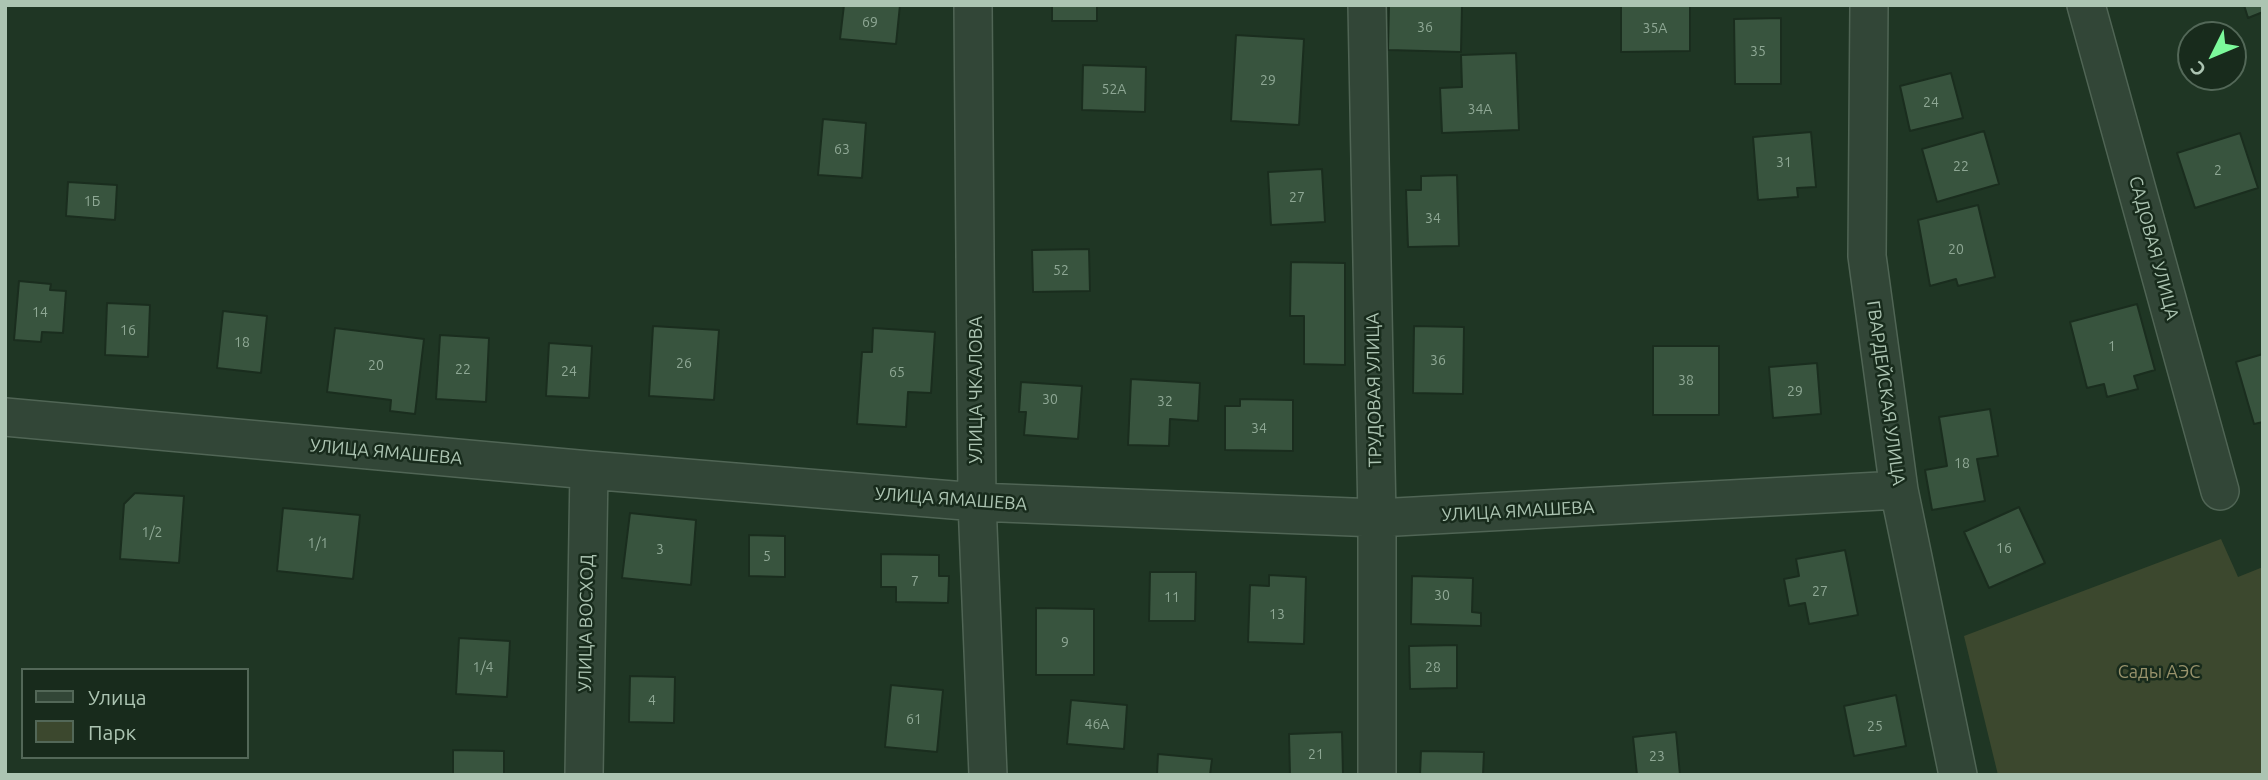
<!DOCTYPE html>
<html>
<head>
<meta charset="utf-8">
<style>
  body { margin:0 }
  #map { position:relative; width:2268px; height:780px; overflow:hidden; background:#1f3624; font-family:Ubuntu,sans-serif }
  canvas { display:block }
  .frame { position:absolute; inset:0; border:7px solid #acc4b2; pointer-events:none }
  .legend { position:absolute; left:21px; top:668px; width:228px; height:91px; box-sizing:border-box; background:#182b1c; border:2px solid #536858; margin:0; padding:9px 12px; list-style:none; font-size:21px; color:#acc4b2 }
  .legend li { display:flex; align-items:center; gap:14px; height:35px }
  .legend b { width:35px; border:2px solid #536858 }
  .north { position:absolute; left:2177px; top:21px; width:70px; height:70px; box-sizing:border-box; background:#182b1c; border:2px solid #536858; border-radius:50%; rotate:227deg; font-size:19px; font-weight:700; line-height:28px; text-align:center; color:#acc4b2 }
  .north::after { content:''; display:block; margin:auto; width:24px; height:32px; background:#7cf99b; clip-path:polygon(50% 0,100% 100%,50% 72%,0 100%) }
</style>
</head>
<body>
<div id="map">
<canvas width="2268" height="780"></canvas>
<div class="frame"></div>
<ul class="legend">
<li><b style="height:9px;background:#324637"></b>Улица</li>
<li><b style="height:19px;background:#3c482e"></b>Парк</li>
</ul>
<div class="north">С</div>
</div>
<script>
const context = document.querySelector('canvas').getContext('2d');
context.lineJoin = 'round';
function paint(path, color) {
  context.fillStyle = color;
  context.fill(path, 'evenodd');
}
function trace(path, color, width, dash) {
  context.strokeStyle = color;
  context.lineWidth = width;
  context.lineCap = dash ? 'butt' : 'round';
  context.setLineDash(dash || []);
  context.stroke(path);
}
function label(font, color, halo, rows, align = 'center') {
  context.font = font + ' Ubuntu,sans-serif';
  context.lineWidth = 5;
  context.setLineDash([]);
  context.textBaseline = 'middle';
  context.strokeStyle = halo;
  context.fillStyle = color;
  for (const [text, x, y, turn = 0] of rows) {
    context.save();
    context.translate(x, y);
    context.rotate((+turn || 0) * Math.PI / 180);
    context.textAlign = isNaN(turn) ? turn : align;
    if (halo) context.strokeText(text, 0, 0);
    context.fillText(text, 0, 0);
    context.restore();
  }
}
paint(new Path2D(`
  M 2221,539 L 2238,577 L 2263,567 L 2263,775 L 1998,775 L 1964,636 Z`), '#3c482e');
const building = new Path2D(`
  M 844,5 L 900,5 L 896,44 L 840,39 Z
  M 1052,5 L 1097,5 L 1097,21 L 1052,21 Z
  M 1389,5 L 1462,5 L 1461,52 L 1388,50 Z
  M 1621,5 L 1690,5 L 1690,51 L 1621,52 Z
  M 2244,5 L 2263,5 L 2263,12 L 2248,18 Z
  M 1781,18 L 1781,84 L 1735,84 L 1734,19 Z
  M 1236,35 L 1304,39 L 1299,125 L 1231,121 Z
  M 1516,53 L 1519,130 L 1442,133 L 1440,88 L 1462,87 L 1461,55 Z
  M 1083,65 L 1146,67 L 1145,112 L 1082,110 Z
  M 1951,73 L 1963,118 L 1910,131 L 1900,86 Z
  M 823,119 L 866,123 L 862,178 L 818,175 Z
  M 1984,131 L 1999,184 L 1937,202 L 1922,149 Z
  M 1811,132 L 1816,187 L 1797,188 L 1798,197 L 1758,200 L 1753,137 Z
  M 2240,133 L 2258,188 L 2195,208 L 2177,153 Z
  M 1322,169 L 1325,222 L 1271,225 L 1268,172 Z
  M 1457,175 L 1459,246 L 1408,247 L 1406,190 L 1421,190 L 1421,176 Z
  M 68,182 L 117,185 L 115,220 L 66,216 Z
  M 1978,205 L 1995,277 L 1958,286 L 1956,279 L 1930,286 L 1918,220 Z
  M 1089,249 L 1090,291 L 1033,292 L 1032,250 Z
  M 1291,262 L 1345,263 L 1345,365 L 1304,364 L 1304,316 L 1290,316 Z
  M 19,281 L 51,284 L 50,290 L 66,291 L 63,333 L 42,332 L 41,342 L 14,340 Z
  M 107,303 L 150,305 L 148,357 L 105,355 Z
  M 2137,304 L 2155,370 L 2134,376 L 2138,389 L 2107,397 L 2104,384 L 2087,388 L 2070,322 Z
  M 223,311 L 267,316 L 261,373 L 217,368 Z
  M 653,326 L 719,330 L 714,400 L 649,396 Z
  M 1414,326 L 1464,327 L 1463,394 L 1413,393 Z
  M 335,328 L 424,339 L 415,414 L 390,411 L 391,400 L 327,392 Z
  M 873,328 L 935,332 L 931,393 L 908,392 L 906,427 L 857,424 L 862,352 L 872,352 Z
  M 440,335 L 489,338 L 486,402 L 436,399 Z
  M 549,343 L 592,346 L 589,398 L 546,396 Z
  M 1653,346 L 1719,346 L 1719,415 L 1653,415 Z
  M 2263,354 L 2263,422 L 2254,424 L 2236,362 Z
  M 1817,363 L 1821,414 L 1773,418 L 1769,367 Z
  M 1131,379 L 1200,383 L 1198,421 L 1170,419 L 1169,446 L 1128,445 Z
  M 1021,382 L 1082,386 L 1078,439 L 1024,435 L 1026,412 L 1019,412 Z
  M 1240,399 L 1293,400 L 1293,451 L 1225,450 L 1225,406 L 1240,406 Z
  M 1990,409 L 1998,456 L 1977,459 L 1985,501 L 1932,510 L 1925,470 L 1947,466 L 1939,417 Z
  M 135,493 L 184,496 L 179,563 L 120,559 L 124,504 Z
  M 2019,507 L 2045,563 L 1989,588 L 1964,532 Z
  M 283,508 L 360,515 L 353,579 L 277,571 Z
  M 630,513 L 696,520 L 691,585 L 622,578 Z
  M 749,535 L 785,536 L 785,577 L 749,576 Z
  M 1845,550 L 1858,615 L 1809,624 L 1805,603 L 1789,606 L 1784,579 L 1799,576 L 1796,559 Z
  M 881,554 L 939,555 L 939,576 L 949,576 L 948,603 L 896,602 L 896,587 L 881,587 Z
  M 1150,572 L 1196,572 L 1195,621 L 1149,621 Z
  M 1269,575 L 1306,577 L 1304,644 L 1248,642 L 1250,585 L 1269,586 Z
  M 1412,576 L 1473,578 L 1472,612 L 1481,613 L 1481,626 L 1411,624 Z
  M 1036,608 L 1094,609 L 1094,675 L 1036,675 Z
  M 459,638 L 510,641 L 507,697 L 456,694 Z
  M 1457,645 L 1457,688 L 1410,689 L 1409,646 Z
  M 630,676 L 675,677 L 674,723 L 629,722 Z
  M 891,685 L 943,690 L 937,752 L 885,747 Z
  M 1896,695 L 1906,746 L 1854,756 L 1844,706 Z
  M 1071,700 L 1127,705 L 1124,749 L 1067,744 Z
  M 1342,732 L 1343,775 L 1290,775 L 1289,734 Z
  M 1676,732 L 1680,775 L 1637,775 L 1633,737 Z
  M 453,750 L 504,751 L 504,775 L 453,775 Z
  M 1421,751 L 1484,752 L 1483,775 L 1420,775 Z
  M 1158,754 L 1212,759 L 1210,775 L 1157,775 Z`);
paint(building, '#38543e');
trace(building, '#1a2d1e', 2);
const street = new Path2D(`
  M 973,5 L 977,502 L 988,775
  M 1367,5 L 1377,518 L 1377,775
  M 1869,5 L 1867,256 L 1899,490 L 1958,775
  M 2086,5 L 2220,491
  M 5,417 L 589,470 L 977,502 L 1377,518 L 1899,490
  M 584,775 L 589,470`);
trace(street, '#506555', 40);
trace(street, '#324637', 37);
label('14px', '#8fa895', null, [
  ["69",870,22],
  ["36",1425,27],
  ["35А",1655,28],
  ["35",1758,51],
  ["29",1268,80],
  ["52А",1114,89],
  ["24",1931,102],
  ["34А",1480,109],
  ["63",842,149],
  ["31",1784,162],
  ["22",1961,166],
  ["2",2218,170],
  ["27",1297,197],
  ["1Б",92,201],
  ["34",1433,218],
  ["20",1956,249],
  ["52",1061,270],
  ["14",40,312],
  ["16",128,330],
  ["18",242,342],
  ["1",2112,346],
  ["36",1438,360],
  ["26",684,363],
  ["20",376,365],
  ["22",463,369],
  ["24",569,371],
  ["65",897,372],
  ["38",1686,380],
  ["29",1795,391],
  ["30",1050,399],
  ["32",1165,401],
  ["34",1259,428],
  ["18",1962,463],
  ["1/2",152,532],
  ["1/1",318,543],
  ["16",2004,548],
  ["3",660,549],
  ["5",767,556],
  ["7",915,581],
  ["27",1820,591],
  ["30",1442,595],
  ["11",1172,597],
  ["13",1277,614],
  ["9",1065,642],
  ["1/4",483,667],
  ["28",1433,667],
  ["4",652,700],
  ["61",914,719],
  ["46А",1097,724],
  ["25",1875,726],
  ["21",1316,754],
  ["23",1657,756]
]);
label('18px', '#acc4b2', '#182b1c', [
  ["САДОВАЯ УЛИЦА",2154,248,75],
  ["УЛИЦА ЧКАЛОВА",976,390,-90],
  ["ТРУДОВАЯ УЛИЦА",1374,390,-91],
  ["ГВАРДЕЙСКАЯ УЛИЦА",1886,393,82],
  ["УЛИЦА ЯМАШЕВА",386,452,5],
  ["УЛИЦА ЯМАШЕВА",951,499,4],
  ["УЛИЦА ЯМАШЕВА",1518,511,-3],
  ["УЛИЦА ВОСХОД",586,623,-89]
]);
label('18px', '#99936c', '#182b1c', [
  ["Сады АЭС",2159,672]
]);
</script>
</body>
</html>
